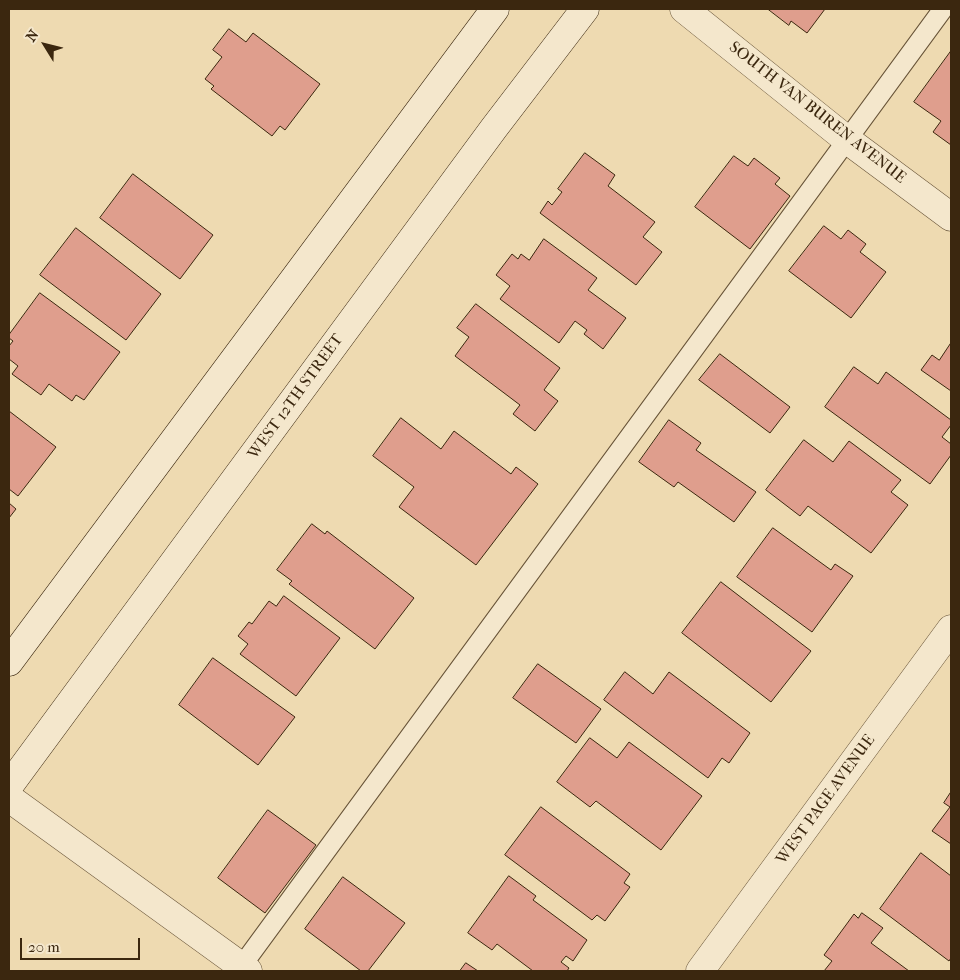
<!DOCTYPE html>
<html>
<head>
<meta charset="utf-8">
<style>
  body { margin:0 }
  #map { position:relative; width:960px; height:980px; overflow:hidden; background:#eedab1; font-family:"IM FELL French Canon",serif }
  canvas { display:block }
  .frame { position:absolute; inset:0; border:10px solid #3b270f; pointer-events:none }
  .north { position:absolute; left:20px; top:20px; width:50px; height:50px; -webkit-text-stroke:4px #f4e7cc; paint-order:stroke; rotate:306deg; font-size:14px; font-weight:700; line-height:20px; text-align:center; color:#3b270f }
  .north::after { content:''; display:block; margin:auto; width:18px; height:22px; background:#3b270f; clip-path:polygon(50% 0,100% 100%,50% 72%,0 100%) }
  .scale { position:absolute; left:20px; top:938px; width:120px; height:22px; box-sizing:border-box; border:2px solid #3b270f; border-top:0; padding-left:6px; font-size:15px; line-height:18px; white-space:nowrap; color:#3b270f; -webkit-text-stroke:4px #f4e7cc; paint-order:stroke }
</style>
</head>
<body>
<div id="map">
<canvas width="960" height="980"></canvas>
<div class="frame"></div>
<div class="north">N</div>
<div class="scale">20 m</div>
</div>
<script>
const context = document.querySelector('canvas').getContext('2d');
context.lineJoin = 'round';
function paint(path, color) {
  context.fillStyle = color;
  context.fill(path, 'evenodd');
}
function trace(path, color, width, dash) {
  context.strokeStyle = color;
  context.lineWidth = width;
  context.lineCap = dash ? 'butt' : 'round';
  context.setLineDash(dash || []);
  context.stroke(path);
}
function label(font, color, halo, rows, align = 'center') {
  context.font = font + ' "IM FELL French Canon",serif';
  context.lineWidth = 5;
  context.setLineDash([]);
  context.textBaseline = 'middle';
  context.strokeStyle = halo;
  context.fillStyle = color;
  for (const [text, x, y, turn = 0] of rows) {
    context.save();
    context.translate(x, y);
    context.rotate((+turn || 0) * Math.PI / 180);
    context.textAlign = isNaN(turn) ? turn : align;
    if (halo) context.strokeText(text, 0, 0);
    context.fillText(text, 0, 0);
    context.restore();
  }
}
const building = new Path2D(`
  M 768,9 L 825,9 L 807,33 L 791,21 L 789,25 Z
  M 229,29 L 246,42 L 253,33 L 320,84 L 285,130 L 280,126 L 272,136 L 211,89 L 214,86 L 205,79 L 222,57 L 213,50 Z
  M 951,51 L 951,145 L 933,132 L 941,121 L 914,102 Z
  M 585,153 L 615,175 L 608,186 L 655,222 L 643,237 L 662,252 L 636,285 L 540,213 L 548,201 L 552,205 L 562,192 L 558,189 Z
  M 734,156 L 748,166 L 754,158 L 780,178 L 775,184 L 790,196 L 750,249 L 695,207 Z
  M 133,174 L 213,235 L 180,279 L 100,218 Z
  M 824,226 L 841,239 L 848,230 L 866,244 L 860,252 L 886,272 L 851,318 L 789,271 Z
  M 76,228 L 161,294 L 126,340 L 40,275 Z
  M 544,239 L 597,278 L 588,290 L 626,318 L 603,349 L 584,334 L 587,330 L 575,321 L 559,343 L 500,299 L 510,286 L 496,275 L 512,254 L 518,259 L 521,254 L 529,260 Z
  M 40,293 L 120,352 L 84,400 L 76,395 L 72,401 L 49,384 L 41,395 L 12,374 L 18,366 L 9,359 L 9,346 L 13,341 L 9,338 L 9,335 Z
  M 476,304 L 560,368 L 544,390 L 558,401 L 535,431 L 513,414 L 520,405 L 455,356 L 469,337 L 457,328 Z
  M 951,343 L 951,391 L 921,370 L 932,355 L 939,360 Z
  M 720,354 L 790,407 L 770,433 L 699,380 Z
  M 854,367 L 878,384 L 886,372 L 951,420 L 951,425 L 942,437 L 951,444 L 951,455 L 930,484 L 825,407 Z
  M 9,411 L 56,447 L 18,496 L 9,489 Z
  M 401,418 L 441,449 L 454,431 L 511,474 L 516,467 L 538,484 L 476,565 L 399,507 L 414,487 L 373,456 Z
  M 669,420 L 701,443 L 696,450 L 756,492 L 734,522 L 678,482 L 674,487 L 639,462 Z
  M 804,440 L 833,462 L 849,441 L 901,480 L 891,492 L 908,505 L 871,553 L 808,506 L 800,516 L 766,490 Z
  M 9,503 L 16,509 L 9,518 Z
  M 312,524 L 325,534 L 327,531 L 414,598 L 375,649 L 289,584 L 292,581 L 277,570 Z
  M 773,528 L 831,570 L 835,564 L 853,576 L 812,632 L 737,577 Z
  M 721,582 L 811,651 L 771,702 L 682,633 Z
  M 284,596 L 340,638 L 296,696 L 240,654 L 248,644 L 238,636 L 249,622 L 252,624 L 269,601 L 276,606 Z
  M 213,658 L 295,717 L 258,765 L 179,705 Z
  M 538,664 L 601,709 L 576,743 L 513,698 Z
  M 625,672 L 653,694 L 669,672 L 750,733 L 729,763 L 722,758 L 708,778 L 604,700 Z
  M 590,738 L 617,758 L 629,742 L 702,796 L 661,850 L 596,801 L 590,807 L 557,782 Z
  M 951,792 L 951,844 L 932,831 L 950,807 L 944,803 Z
  M 541,807 L 630,874 L 624,883 L 630,887 L 605,921 L 597,915 L 592,920 L 505,855 Z
  M 268,810 L 316,845 L 265,913 L 218,878 Z
  M 921,853 L 951,876 L 951,958 L 949,961 L 880,909 Z
  M 509,876 L 536,896 L 533,900 L 587,940 L 573,961 L 566,956 L 561,962 L 569,968 L 567,971 L 533,971 L 497,944 L 492,950 L 468,933 Z
  M 343,877 L 405,923 L 368,971 L 361,971 L 305,929 Z
  M 862,913 L 883,928 L 871,943 L 909,971 L 824,971 L 832,961 L 824,955 L 854,914 L 858,918 Z
  M 466,963 L 478,971 L 460,971 Z`);
paint(building, '#df9e8d');
trace(building, '#3b270f', 1);
const service = new Path2D(`
  M 238,971 L 943,9`);
const minor = new Path2D(`
  M 684,9 L 846,139 L 951,217
  M 9,798 L 248,971
  M 700,971 L 951,629`);
const secondary = new Path2D(`
  M 9,662 L 495,9
  M 9,786 L 494,128 L 585,9`);
trace(service, '#685438', 21);
trace(minor, '#685438', 29);
trace(secondary, '#3b270f', 29);
trace(service, '#f4e7cc', 19);
trace(minor, '#f4e7cc', 28);
trace(secondary, '#f4e7cc', 28);
label('16px', '#3b270f', '#f4e7cc', [
  ["SOUTH VAN BUREN AVENUE",817,113,38],
  ["WEST 12TH STREET",296,397,-54],
  ["WEST PAGE AVENUE",826,800,-54]
]);
</script>
</body>
</html>
